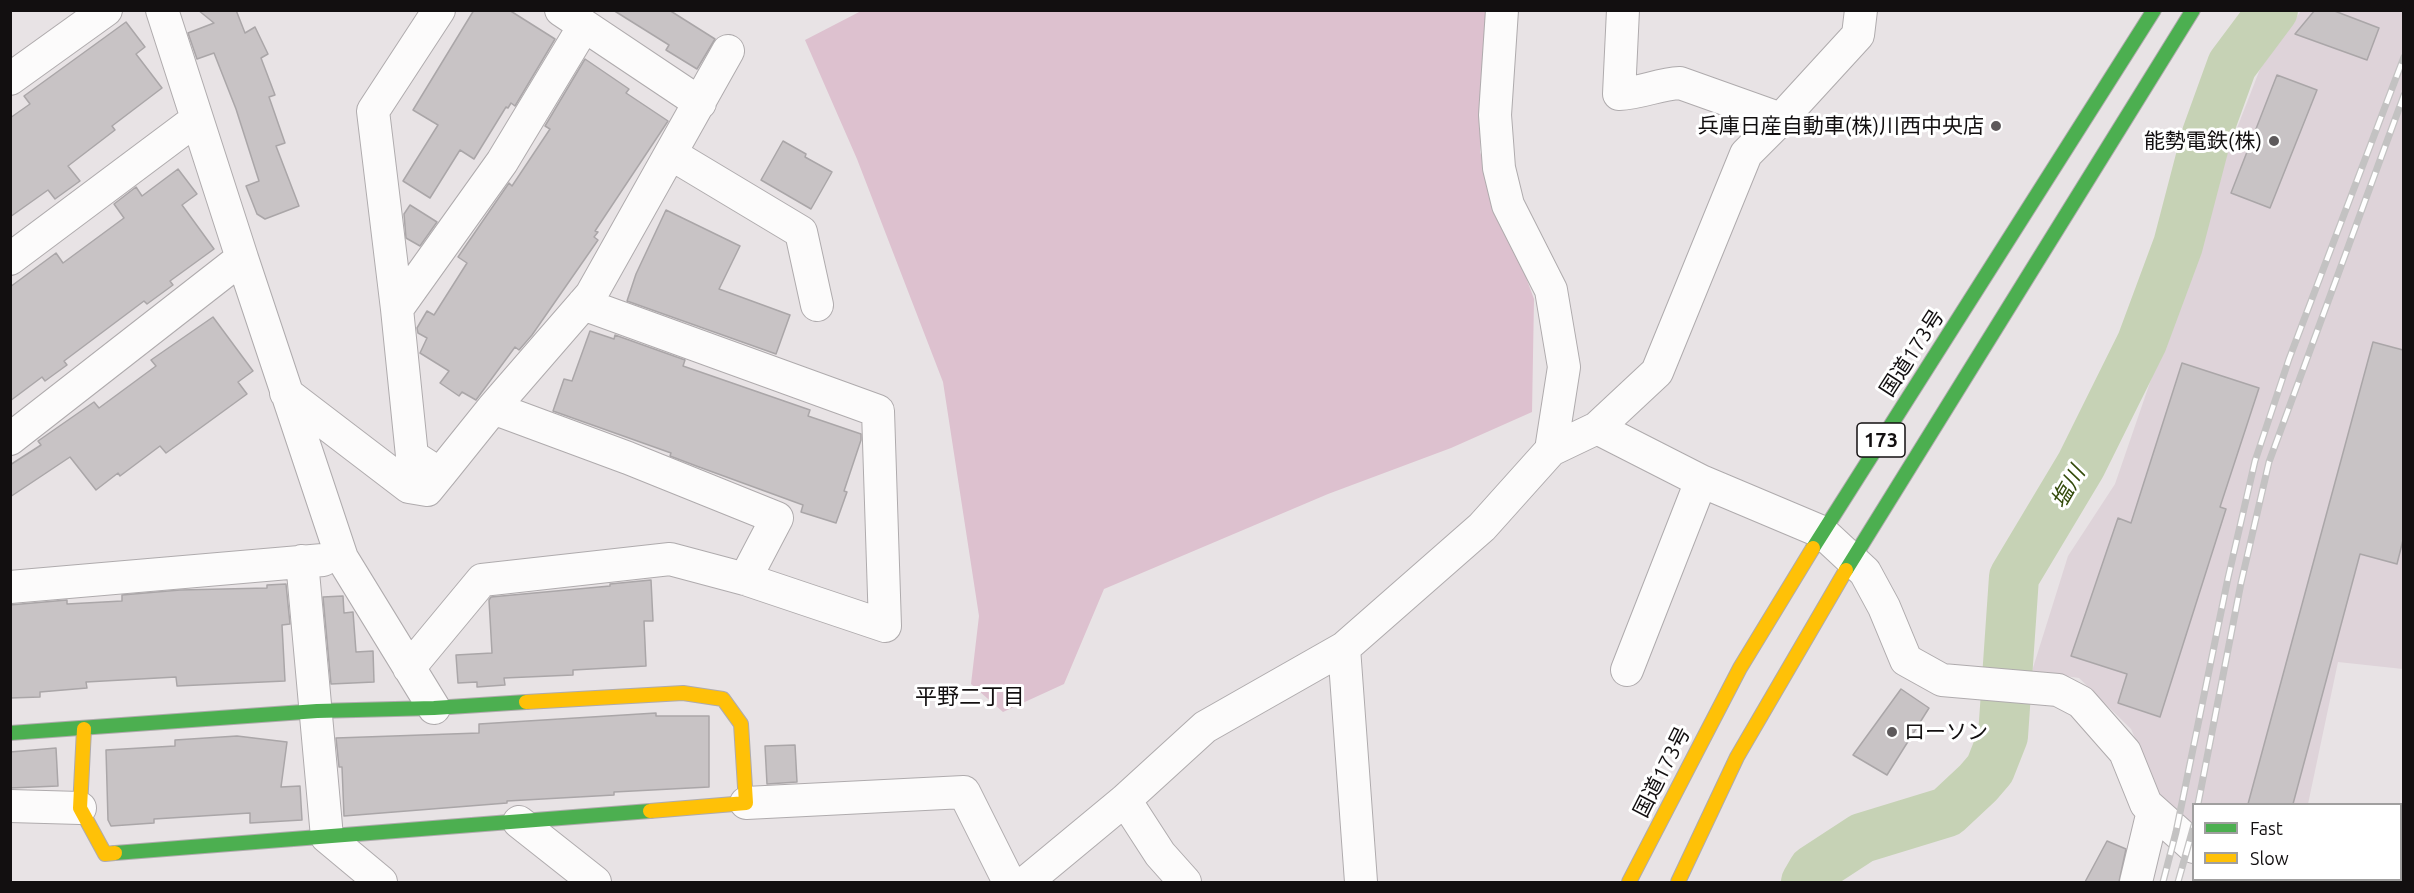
<!DOCTYPE html>
<html>
<head>
<meta charset="utf-8">
<style>
  body { margin:0 }
  #map { position:relative; width:2414px; height:893px; overflow:hidden; background:#e8e3e5; font-family:Ubuntu,sans-serif }
  canvas { display:block }
  .frame { position:absolute; inset:0; border:12px solid #120f10; pointer-events:none }
  .legend { position:absolute; left:2192px; top:803px; width:210px; height:78px; box-sizing:border-box; background:#fff; border:2px solid #a09f9f; margin:0; padding:8px 10px; list-style:none; font-size:18px; color:#120f10 }
  .legend li { display:flex; align-items:center; gap:12px; height:30px }
  .legend b { width:30px; border:2px solid #a09f9f }
</style>
</head>
<body>
<div id="map">
<canvas width="2414" height="893"></canvas>
<div class="frame"></div>
<ul class="legend">
<li><b style="height:8px;background:#4caf50"></b>Fast</li>
<li><b style="height:8px;background:#ffc107"></b>Slow</li>
</ul>
</div>
<script>
const context = document.querySelector('canvas').getContext('2d');
context.lineJoin = 'round';
function paint(path, color) {
  context.fillStyle = color;
  context.fill(path, 'evenodd');
}
function trace(path, color, width, dash) {
  context.strokeStyle = color;
  context.lineWidth = width;
  context.lineCap = dash ? 'butt' : 'round';
  context.setLineDash(dash || []);
  context.stroke(path);
}
function label(font, color, halo, rows, align = 'center') {
  context.font = font + ' Ubuntu,"Noto Sans JP",sans-serif';
  context.lineWidth = 6;
  context.setLineDash([]);
  context.textBaseline = 'middle';
  context.strokeStyle = halo;
  context.fillStyle = color;
  for (const [text, x, y, turn = 0] of rows) {
    context.save();
    context.translate(x, y);
    context.rotate((+turn || 0) * Math.PI / 180);
    context.textAlign = isNaN(turn) ? turn : align;
    if (halo) context.strokeText(text, 0, 0);
    context.fillText(text, 0, 0);
    context.restore();
  }
}
paint(new Path2D(`
  M 2301,11 L 2403,11 L 2404,666 L 2403,669 L 2338,662 L 2308,804 L 2194,804 L 2193,827 L 2164,803 L 2131,729 L 2079,678 L 2032,671 L 2068,556 L 2115,484 L 2177,304 L 2211,195 L 2260,69 Z`), '#ded3d9');
paint(new Path2D(`
  M 863,10 L 1486,11 L 1480,152 L 1534,299 L 1532,412 L 1451,448 L 1328,494 L 1104,589 L 1064,684 L 1003,712 L 971,684 L 979,616 L 943,382 L 857,159 L 805,40 Z`), '#ddc1cf');
trace(new Path2D(`
  M 1806,882 L 1813,870 L 1862,838 L 1947,812 L 1978,783 L 1990,769 L 2003,736 L 2014,577 L 2081,465 L 2142,342 L 2178,245 L 2207,134 L 2232,65 L 2273,10`), '#c6d2b5', 50);
const building = new Path2D(`
  M 198,10 L 236,10 L 245,33 L 255,27 L 268,54 L 261,58 L 275,95 L 269,97 L 285,143 L 276,146 L 299,206 L 265,219 L 257,214 L 246,186 L 259,181 L 236,109 L 214,53 L 197,59 L 188,33 L 214,23 Z
  M 474,10 L 509,10 L 555,39 L 515,106 L 511,103 L 508,108 L 506,107 L 474,159 L 460,150 L 430,198 L 403,181 L 438,125 L 413,110 Z
  M 613,10 L 669,10 L 715,39 L 697,69 L 666,50 L 669,45 Z
  M 2315,10 L 2332,10 L 2379,28 L 2367,60 L 2295,34 Z
  M 126,22 L 145,47 L 136,54 L 162,88 L 112,126 L 115,130 L 68,166 L 80,181 L 55,199 L 48,190 L 10,217 L 10,118 L 30,104 L 24,96 Z
  M 585,59 L 629,89 L 626,93 L 668,121 L 595,231 L 598,232 L 594,237 L 598,240 L 532,335 L 519,350 L 515,347 L 476,400 L 462,392 L 459,396 L 440,383 L 449,371 L 420,353 L 427,338 L 418,333 L 417,328 L 427,311 L 434,315 L 467,263 L 458,257 L 509,183 L 512,186 L 550,129 L 545,126 Z
  M 2277,75 L 2317,90 L 2270,208 L 2231,193 Z
  M 783,141 L 806,154 L 805,157 L 832,172 L 811,209 L 761,180 Z
  M 178,169 L 197,194 L 182,205 L 214,249 L 170,281 L 173,285 L 147,304 L 144,301 L 64,361 L 67,365 L 45,381 L 42,377 L 10,401 L 10,287 L 56,253 L 63,263 L 124,218 L 114,204 L 136,187 L 142,196 Z
  M 410,205 L 437,222 L 420,246 L 406,238 L 404,214 Z
  M 666,210 L 740,246 L 719,289 L 790,315 L 776,354 L 627,301 L 636,274 Z
  M 213,317 L 253,371 L 238,382 L 247,394 L 166,453 L 160,446 L 120,476 L 118,473 L 96,490 L 70,457 L 10,497 L 10,465 L 41,445 L 38,441 L 94,402 L 99,408 L 156,366 L 151,360 Z
  M 590,331 L 614,339 L 615,335 L 685,360 L 683,366 L 810,410 L 808,416 L 861,434 L 861,440 L 844,491 L 847,492 L 836,523 L 801,512 L 803,505 L 699,467 L 670,456 L 671,453 L 553,411 L 564,379 L 572,381 Z
  M 2373,342 L 2403,350 L 2403,540 L 2397,564 L 2360,554 L 2293,804 L 2248,804 Z
  M 2182,363 L 2259,388 L 2220,507 L 2226,509 L 2160,717 L 2118,703 L 2127,674 L 2071,656 L 2118,518 L 2131,523 Z
  M 651,580 L 653,621 L 644,621 L 646,666 L 573,670 L 573,675 L 504,678 L 505,685 L 477,687 L 477,682 L 458,683 L 456,655 L 492,653 L 489,600 L 491,597 L 610,586 L 610,584 Z
  M 286,584 L 290,624 L 282,625 L 285,681 L 177,686 L 176,677 L 86,682 L 87,688 L 40,692 L 40,697 L 10,698 L 10,605 L 67,600 L 67,604 L 122,601 L 122,595 L 180,590 L 267,588 L 267,585 Z
  M 343,596 L 344,613 L 353,612 L 356,652 L 373,651 L 374,682 L 331,684 L 323,597 Z
  M 1901,689 L 1929,708 L 1887,775 L 1853,755 Z
  M 656,713 L 656,716 L 709,716 L 709,787 L 614,792 L 614,795 L 507,801 L 507,803 L 344,816 L 342,767 L 339,767 L 336,738 L 479,733 L 479,724 Z
  M 237,736 L 287,742 L 281,787 L 300,786 L 302,820 L 250,823 L 250,813 L 154,819 L 154,823 L 111,826 L 108,820 L 106,750 L 175,746 L 175,740 Z
  M 795,745 L 797,782 L 767,784 L 765,746 Z
  M 56,748 L 58,786 L 10,788 L 10,752 Z
  M 2107,841 L 2126,849 L 2119,882 L 2085,882 Z`);
paint(building, '#c8c3c5');
trace(building, '#aaa6a8', 1.5);
const street = new Path2D(`
  M 439,10 L 373,111 L 397,309 L 412,456 L 440,474 L 493,408 L 591,295 L 728,51
  M 561,10 L 700,103
  M 1502,10 L 1495,115 L 1499,168 L 1508,205 L 1551,290 L 1564,367 L 1551,450
  M 1623,10 L 1619,94 C 1642,93 1658,84 1680,83 L 1781,119
  M 10,79 L 106,10
  M 671,154 L 801,232 L 817,305
  M 242,258 L 342,558 L 434,708
  M 10,259 L 197,119
  M 397,309 L 502,162 L 584,26
  M 286,393 L 409,487 L 427,490 L 440,474
  M 493,408 L 628,458 L 777,518 L 745,579
  M 1597,428 L 1701,481 L 1822,532 L 1865,572 L 1884,607 L 1906,660 L 1942,680 L 2058,690 L 2081,702 L 2125,752 L 2146,804 L 2194,847
  M 10,439 L 242,258 L 162,10
  M 302,561 L 327,837 L 381,882
  M 10,587 L 323,560
  M 1344,648 L 1361,882
  M 409,668 L 482,580 L 670,559 L 745,579 L 885,626 L 878,411 L 583,304
  M 1627,670 L 1701,481
  M 1125,800 L 1160,854 L 1185,882
  M 746,803 L 964,792 L 1009,882
  M 10,806 L 80,808
  M 519,822 L 595,882
  M 2233,880 L 2237,882
  M 1026,882 L 1125,800 L 1205,727 L 1344,648 L 1482,527 L 1551,450 L 1597,428 L 1657,372 L 1746,154 L 1781,119 L 1858,35 L 1861,10
  M 2136,882 L 2153,811`);
const fast = new Path2D(`
  M 1813,548 L 2154,10
  M 1846,570 L 2193,10
  M 10,733 L 317,711 L 434,708 L 526,702
  M 115,853 L 650,811`);
const slow = new Path2D(`
  M 526,702 L 683,693 L 723,699 L 741,724 L 746,803 L 650,811
  M 84,729 L 80,808 L 105,854 L 115,853
  M 1629,882 L 1740,668 L 1813,548
  M 1678,882 L 1737,757 L 1846,570`);
trace(street, '#afabad', 34);
trace(fast, '#afabad', 16);
trace(slow, '#afabad', 16);
trace(street, '#fcfbfb', 32);
trace(fast, '#4caf50', 14);
trace(slow, '#ffc107', 14);
const rail = new Path2D(`
  M 2198,804 L 2241,583 L 2269,462 L 2404,95
  M 2163,882 L 2176,832 L 2228,578 L 2255,461 L 2289,359 L 2404,57
  M 2178,882 L 2194,825`);
trace(rail, '#c3c2c2', 7);
trace(rail, '#fff', 4.5, [14]);
for (const [x, y, r, color] of [
  [1996,126,6,"#5d595b"],
  [2274,141,6,"#5d595b"],
  [1892,732,6,"#5d595b"]
]) {
  const dot = new Path2D();
  dot.arc(x, y, r, 0, 2 * Math.PI);
  context.fillStyle = color;
  context.fill(dot);
  trace(dot, '#fff', 2);
}
for (const [x, y, w] of [
  [1881,440,48]
]) {
  const box = new Path2D();
  box.roundRect(x - w / 2, y - 17, w, 34, 4.5);
  context.fillStyle = '#fff';
  context.fill(box);
  trace(box, '#120f10', 1.5);
}
label('bold 20px', '#120f10', null, [
  ["173",1881,440]
]);
label('21px', '#120f10', '#fff', [
  ["兵庫日産自動車(株)川西中央店",1984,126],
  ["能勢電鉄(株)",2262,141],
  ["ローソン",1904,732,"left"]
], 'right');
label('21px', '#120f10', '#fff', [
  ["国道173号",1912,353,-57],
  ["国道173号",1662,772,-63]
]);
label('italic 22px', '#334a0a', '#fff', [
  ["塩川",2068,487,-60]
]);
label('22px', '#120f10', '#fff', [
  ["平野二丁目",970,697]
]);
</script>
</body>
</html>
